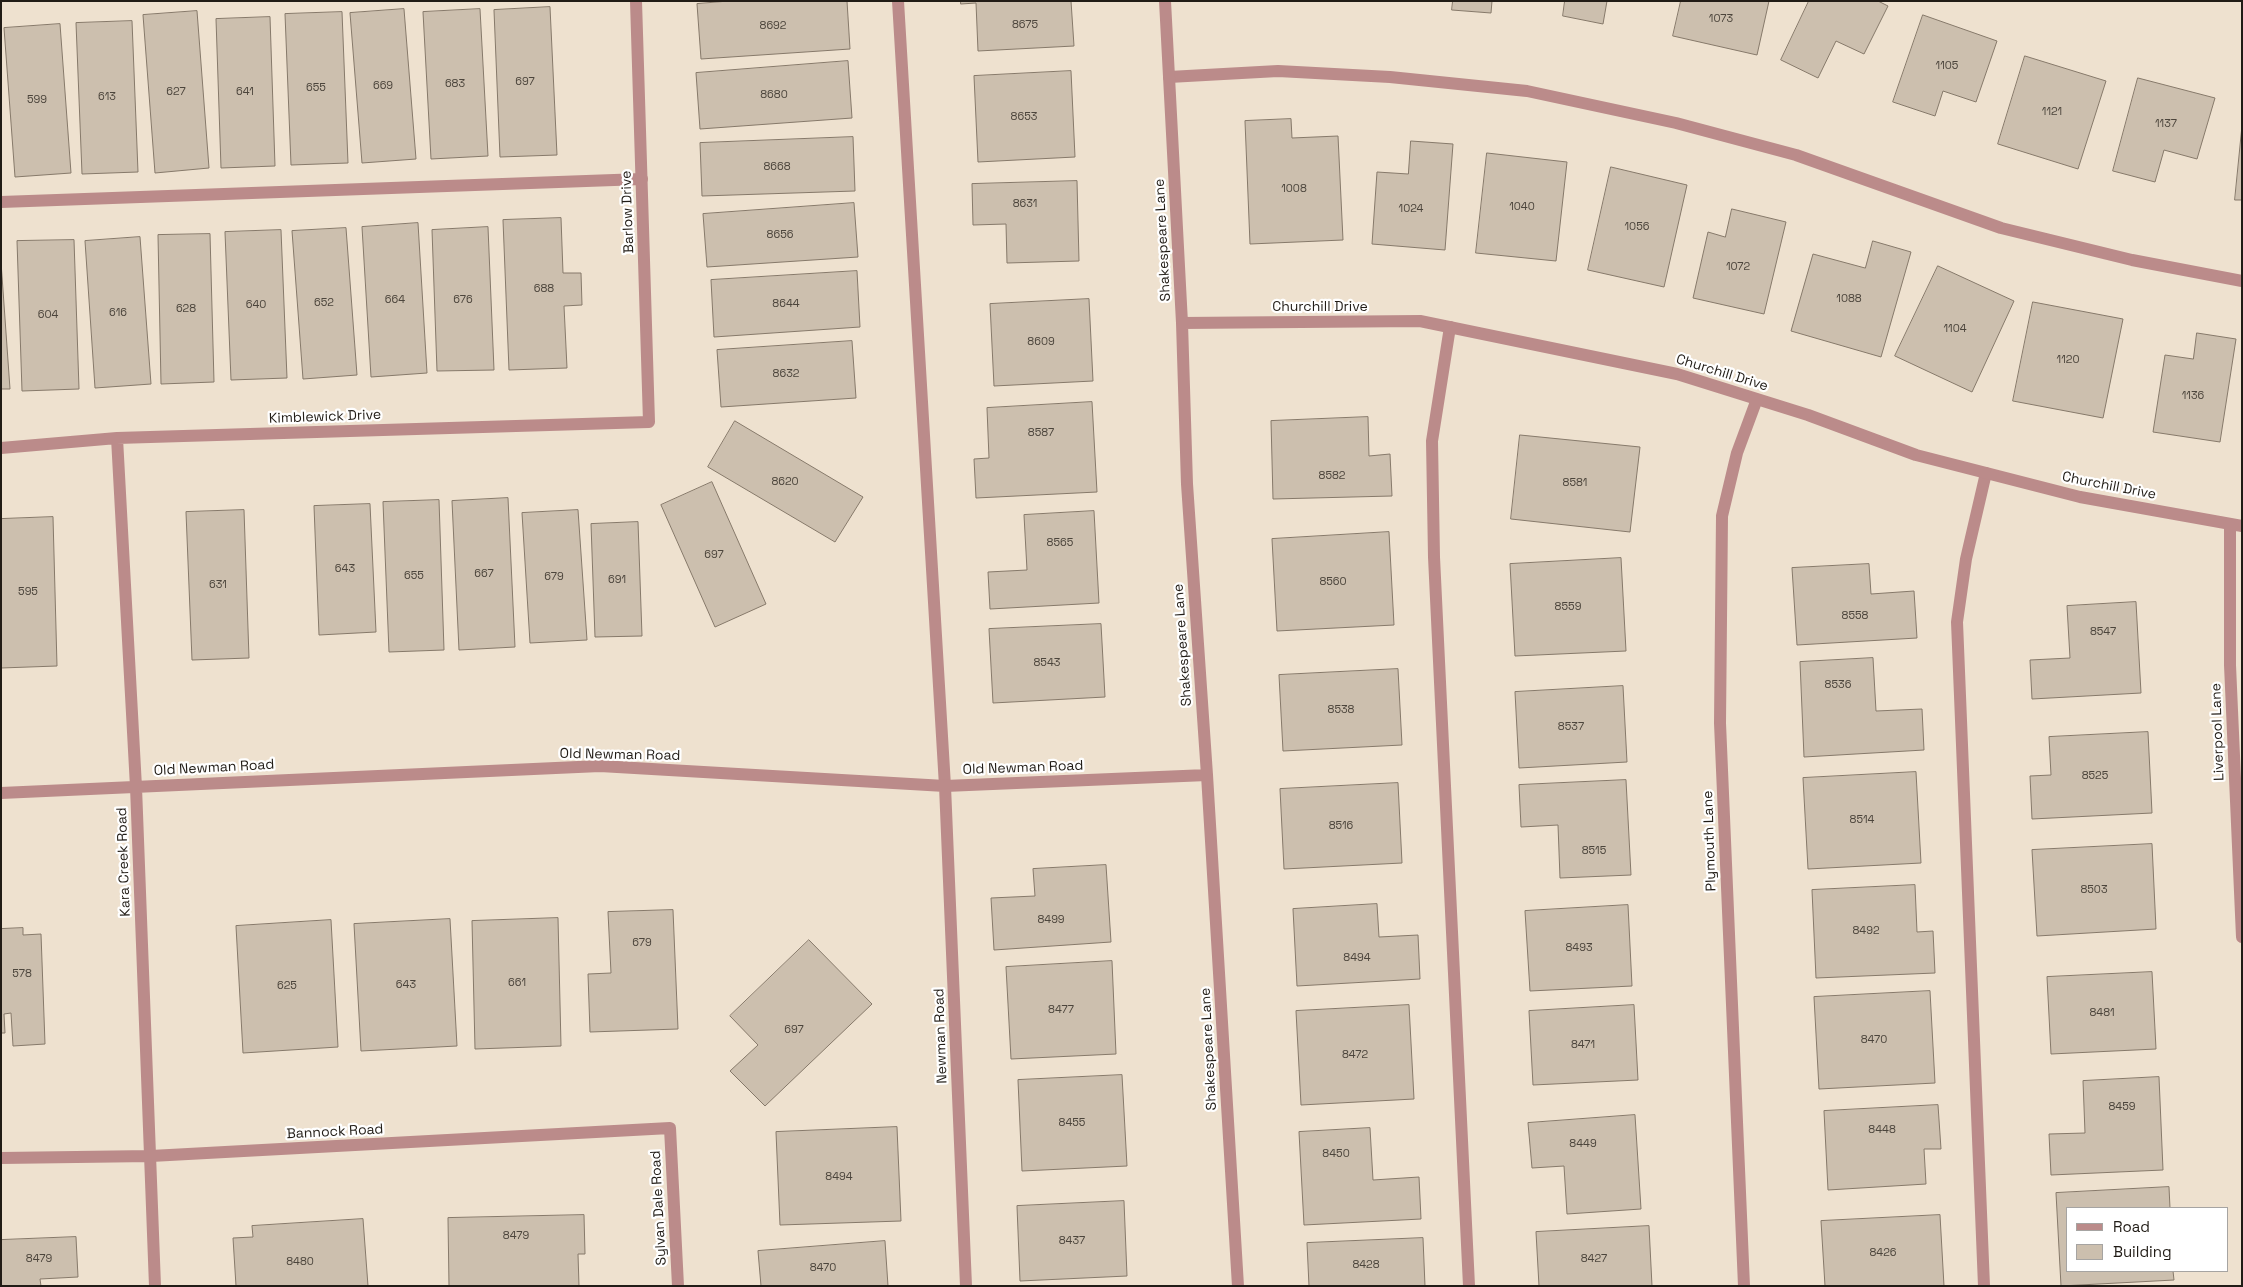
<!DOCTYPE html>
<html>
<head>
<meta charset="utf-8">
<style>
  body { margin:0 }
  #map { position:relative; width:2243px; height:1287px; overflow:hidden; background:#eee1cf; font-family:"Space Grotesk",sans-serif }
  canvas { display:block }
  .frame { position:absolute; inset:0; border:2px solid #211c16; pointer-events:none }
  .legend { position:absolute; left:2066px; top:1207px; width:162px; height:65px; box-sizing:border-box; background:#fff; border:1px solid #a6a4a2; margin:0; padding:6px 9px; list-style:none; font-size:15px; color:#211c16 }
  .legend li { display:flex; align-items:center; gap:10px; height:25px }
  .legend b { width:25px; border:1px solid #a6a4a2 }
</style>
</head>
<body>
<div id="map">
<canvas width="2243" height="1287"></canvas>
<div class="frame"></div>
<ul class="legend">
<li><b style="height:6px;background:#bb8b8a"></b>Road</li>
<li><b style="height:14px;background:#ccbfae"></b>Building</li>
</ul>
</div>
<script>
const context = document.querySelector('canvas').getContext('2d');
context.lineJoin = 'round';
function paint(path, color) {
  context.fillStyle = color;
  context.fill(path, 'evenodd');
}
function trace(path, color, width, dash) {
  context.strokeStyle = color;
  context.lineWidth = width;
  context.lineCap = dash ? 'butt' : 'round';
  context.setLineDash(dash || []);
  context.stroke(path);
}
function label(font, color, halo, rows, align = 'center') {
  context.font = font + ' "Space Grotesk",sans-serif';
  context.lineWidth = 4.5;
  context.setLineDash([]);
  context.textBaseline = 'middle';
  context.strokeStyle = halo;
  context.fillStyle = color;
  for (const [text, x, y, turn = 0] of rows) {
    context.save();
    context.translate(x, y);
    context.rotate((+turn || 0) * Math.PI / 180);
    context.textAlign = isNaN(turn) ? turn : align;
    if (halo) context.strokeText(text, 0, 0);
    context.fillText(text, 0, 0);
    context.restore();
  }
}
const building = new Path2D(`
  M 729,1 L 847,1 L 850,49 L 701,59 L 697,4 Z
  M 961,1 L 1071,1 L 1074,46 L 978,51 L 976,3 L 961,4 Z
  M 1453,1 L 1492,1 L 1491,13 L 1452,10 Z
  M 1565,1 L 1607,1 L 1603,24 L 1563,16 Z
  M 1681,1 L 1769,1 L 1757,55 L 1673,36 Z
  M 1809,1 L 1878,1 L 1888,6 L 1864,54 L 1836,41 L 1818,78 L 1781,60 Z
  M 550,7 L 557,155 L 500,157 L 494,10 Z
  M 404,9 L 416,159 L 362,163 L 350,13 Z
  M 480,9 L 488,156 L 431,159 L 423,12 Z
  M 197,11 L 209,168 L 155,173 L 143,15 Z
  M 342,12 L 348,163 L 291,165 L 285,14 Z
  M 1923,15 L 1997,41 L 1976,102 L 1943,91 L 1935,116 L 1893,102 Z
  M 270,17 L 275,166 L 221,168 L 216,19 Z
  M 132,21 L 138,172 L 82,174 L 76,23 Z
  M 60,24 L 71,173 L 15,177 L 4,28 Z
  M 2025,56 L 2106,81 L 2078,169 L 1998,144 Z
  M 848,61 L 852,118 L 700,129 L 696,73 Z
  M 1071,71 L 1075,157 L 978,162 L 974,76 Z
  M 2138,78 L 2215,98 L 2197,159 L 2164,150 L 2155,182 L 2113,171 Z
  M 1291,119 L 1292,138 L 1338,136 L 1343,240 L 1250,244 L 1245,121 Z
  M 2242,126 L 2242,200 L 2235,200 Z
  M 853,137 L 855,191 L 702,196 L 700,143 Z
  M 1411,141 L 1453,144 L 1445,250 L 1372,244 L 1377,172 L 1408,174 Z
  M 1487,153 L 1567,162 L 1556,261 L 1476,253 Z
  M 1611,167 L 1687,185 L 1664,287 L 1588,270 Z
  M 1077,181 L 1079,261 L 1007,263 L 1006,224 L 973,225 L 972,184 Z
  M 854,203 L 858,257 L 707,267 L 703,214 Z
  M 1732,209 L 1786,222 L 1764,314 L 1693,298 L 1708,232 L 1725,237 Z
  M 561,218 L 563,273 L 581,273 L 582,305 L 564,306 L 567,368 L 509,370 L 503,220 Z
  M 418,223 L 427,373 L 371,377 L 362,227 Z
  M 488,227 L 494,370 L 437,371 L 432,230 Z
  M 346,228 L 357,375 L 303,379 L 292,231 Z
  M 281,230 L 287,378 L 231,380 L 225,232 Z
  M 210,234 L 214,382 L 161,384 L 158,235 Z
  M 140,237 L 151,384 L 95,388 L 85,241 Z
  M 74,240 L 79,389 L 22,391 L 17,241 Z
  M 1873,241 L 1911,252 L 1881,357 L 1791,331 L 1813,254 L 1865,268 Z
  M 1,262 L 10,389 L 1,389 Z
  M 1938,266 L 2014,301 L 1972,392 L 1895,356 Z
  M 857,271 L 860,327 L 714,337 L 711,280 Z
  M 1089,299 L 1093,381 L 994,386 L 990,304 Z
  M 2033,302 L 2123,319 L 2103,418 L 2013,401 Z
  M 2197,333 L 2236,339 L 2220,442 L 2153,432 L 2165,355 L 2193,359 Z
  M 852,341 L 856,398 L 721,407 L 717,350 Z
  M 1092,402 L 1097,492 L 976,498 L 974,459 L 989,458 L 987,408 Z
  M 1368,417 L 1369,456 L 1390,454 L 1392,496 L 1273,499 L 1271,421 Z
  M 735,421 L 863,497 L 835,542 L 708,467 Z
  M 1520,435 L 1640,447 L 1630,532 L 1511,519 Z
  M 712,482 L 766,604 L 715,627 L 661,505 Z
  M 508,498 L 515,647 L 459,650 L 452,501 Z
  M 439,500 L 444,650 L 389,652 L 383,502 Z
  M 370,504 L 376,632 L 319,635 L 314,506 Z
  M 244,510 L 249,658 L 192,660 L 186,512 Z
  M 578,510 L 587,640 L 530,643 L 522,513 Z
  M 1094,511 L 1099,603 L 990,609 L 988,572 L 1027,570 L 1024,515 Z
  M 53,517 L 57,666 L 1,668 L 1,519 Z
  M 638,522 L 642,636 L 595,637 L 591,524 Z
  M 1389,532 L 1394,625 L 1277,631 L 1272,539 Z
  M 1621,558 L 1626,651 L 1515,656 L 1510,564 Z
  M 1869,564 L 1871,594 L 1914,591 L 1917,638 L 1797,645 L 1792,568 Z
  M 2136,602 L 2141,693 L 2032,699 L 2030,660 L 2070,658 L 2067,606 Z
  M 1101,624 L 1105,697 L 993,703 L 989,629 Z
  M 1873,658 L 1876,711 L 1922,709 L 1924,750 L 1804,757 L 1800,662 Z
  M 1398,669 L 1402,745 L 1283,751 L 1279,675 Z
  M 1623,686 L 1627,762 L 1519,768 L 1515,692 Z
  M 2148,732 L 2152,813 L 2032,819 L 2030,776 L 2051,775 L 2049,737 Z
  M 1916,772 L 1921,863 L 1808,869 L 1803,778 Z
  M 1626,780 L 1631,875 L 1560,878 L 1558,825 L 1521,827 L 1519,785 Z
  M 1398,783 L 1402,863 L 1284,869 L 1280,789 Z
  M 2152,844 L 2156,929 L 2037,936 L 2032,850 Z
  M 1106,865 L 1111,942 L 994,950 L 991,898 L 1035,896 L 1033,869 Z
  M 1915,885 L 1917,932 L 1933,931 L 1935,973 L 1816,978 L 1812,890 Z
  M 1377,904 L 1379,937 L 1418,935 L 1420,979 L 1297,986 L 1293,909 Z
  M 1628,905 L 1632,986 L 1530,991 L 1525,911 Z
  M 673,910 L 678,1029 L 590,1032 L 588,974 L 611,973 L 608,912 Z
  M 558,918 L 561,1046 L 475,1049 L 472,921 Z
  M 450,919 L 457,1046 L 361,1051 L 354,924 Z
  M 331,920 L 338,1047 L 243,1053 L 236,926 Z
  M 23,928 L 23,935 L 41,934 L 45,1044 L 13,1046 L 11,1013 L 4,1014 L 5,1033 L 1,1033 L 1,929 Z
  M 809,940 L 872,1004 L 765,1106 L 730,1071 L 758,1045 L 730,1016 Z
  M 1112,961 L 1116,1054 L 1011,1059 L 1006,967 Z
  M 2152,972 L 2156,1049 L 2051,1054 L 2047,977 Z
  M 1930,991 L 1935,1083 L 1819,1089 L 1814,997 Z
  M 1409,1005 L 1414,1099 L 1301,1105 L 1296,1011 Z
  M 1634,1005 L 1638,1080 L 1533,1085 L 1529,1011 Z
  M 1122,1075 L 1127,1166 L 1022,1171 L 1018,1080 Z
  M 2159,1077 L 2163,1170 L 2051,1175 L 2049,1134 L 2085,1133 L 2083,1081 Z
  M 1938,1105 L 1941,1149 L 1924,1149 L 1926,1184 L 1828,1190 L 1824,1111 Z
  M 1635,1115 L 1641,1209 L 1567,1214 L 1564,1166 L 1532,1168 L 1528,1123 Z
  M 897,1127 L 901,1221 L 780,1225 L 776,1132 Z
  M 1370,1128 L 1373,1180 L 1419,1177 L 1421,1219 L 1304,1225 L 1299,1132 Z
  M 2169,1187 L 2170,1208 L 2067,1208 L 2067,1271 L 2173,1271 L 2174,1280 L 2061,1286 L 2056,1193 Z
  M 1124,1201 L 1127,1276 L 1020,1281 L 1017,1206 Z
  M 584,1215 L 585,1254 L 578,1254 L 579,1286 L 449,1286 L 448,1218 Z
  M 1940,1215 L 1944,1286 L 1825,1286 L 1821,1221 Z
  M 363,1219 L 368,1286 L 236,1286 L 233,1238 L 253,1237 L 252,1226 Z
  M 1649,1226 L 1652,1286 L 1539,1286 L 1536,1232 Z
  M 76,1237 L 78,1277 L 40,1279 L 41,1286 L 1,1286 L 1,1240 Z
  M 1423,1238 L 1425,1286 L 1309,1286 L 1307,1243 Z
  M 885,1241 L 888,1286 L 761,1286 L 758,1251 Z`);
paint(building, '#ccbfae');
trace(building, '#86796a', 1);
trace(new Path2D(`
  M 898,1 L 945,786
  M 1169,77 L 1278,71 L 1390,77 L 1527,91 L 1676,123 L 1796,155 L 2001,228 L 2132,260 L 2242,281
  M 1,202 L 642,179
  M 1450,327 L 1432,441 L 1434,557 L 1469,1286
  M 1984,1286 L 1957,622 L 1966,559 L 1986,473`), '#bb8b8a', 12);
trace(new Path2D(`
  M 1165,1 L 1182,323 L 1187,484 L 1207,775 L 1238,1286
  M 1182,323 L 1420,321 L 1677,374 L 1808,415 L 1916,455 L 2080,497 L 2242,526
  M 117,438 L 136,787 L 155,1286
  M 1,448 L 117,438 L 649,422 L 636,1
  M 2230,524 L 2230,665 L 2242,937
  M 945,786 L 966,1286
  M 1,793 L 600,766 L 945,786 L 1207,775
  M 1,1158 L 151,1156 L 670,1128 L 678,1286
  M 1744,1286 L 1720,723 L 1722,516 L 1737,453 L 1757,399`), '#bb8b8a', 12);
label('11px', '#4c453c', null, [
  ["1073",1721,19],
  ["8675",1025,25],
  ["8692",773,26],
  ["1105",1947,66],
  ["697",525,82],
  ["683",455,84],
  ["669",383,86],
  ["655",316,88],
  ["627",176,92],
  ["641",245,92],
  ["8680",774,95],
  ["613",107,97],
  ["599",37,100],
  ["1121",2052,112],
  ["8653",1024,117],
  ["1137",2166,124],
  ["8668",777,167],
  ["1008",1294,189],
  ["8631",1025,204],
  ["1040",1522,207],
  ["1024",1411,209],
  ["1056",1637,227],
  ["8656",780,235],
  ["1072",1738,267],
  ["688",544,289],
  ["1088",1849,299],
  ["664",395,300],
  ["676",463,300],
  ["652",324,303],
  ["8644",786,304],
  ["640",256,305],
  ["628",186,309],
  ["616",118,313],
  ["604",48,315],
  ["1104",1955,329],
  ["8609",1041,342],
  ["1120",2068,360],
  ["8632",786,374],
  ["1136",2193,396],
  ["8587",1041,433],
  ["8582",1332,476],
  ["8620",785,482],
  ["8581",1575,483],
  ["8565",1060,543],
  ["697",714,555],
  ["643",345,569],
  ["667",484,574],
  ["655",414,576],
  ["679",554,577],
  ["691",617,580],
  ["8560",1333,582],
  ["631",218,585],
  ["595",28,592],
  ["8559",1568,607],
  ["8558",1855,616],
  ["8547",2103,632],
  ["8543",1047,663],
  ["8536",1838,685],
  ["8538",1341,710],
  ["8537",1571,727],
  ["8525",2095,776],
  ["8514",1862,820],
  ["8516",1341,826],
  ["8515",1594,851],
  ["8503",2094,890],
  ["8499",1051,920],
  ["8492",1866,931],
  ["679",642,943],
  ["8493",1579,948],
  ["8494",1357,958],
  ["578",22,974],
  ["661",517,983],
  ["643",406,985],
  ["625",287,986],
  ["8477",1061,1010],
  ["8481",2102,1013],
  ["697",794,1030],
  ["8470",1874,1040],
  ["8471",1583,1045],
  ["8472",1355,1055],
  ["8459",2122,1107],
  ["8455",1072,1123],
  ["8448",1882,1130],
  ["8449",1583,1144],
  ["8450",1336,1154],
  ["8494",839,1177],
  ["8479",516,1236],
  ["8437",1072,1241],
  ["8426",1883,1253],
  ["8479",39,1259],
  ["8427",1594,1259],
  ["8480",300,1262],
  ["8428",1366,1265],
  ["8470",823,1268]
]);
label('14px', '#211c16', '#fff', [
  ["Barlow Drive",628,212,-92],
  ["Shakespeare Lane",1163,240,-93],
  ["Churchill Drive",1320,307],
  ["Churchill Drive",1722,373,17],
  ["Kimblewick Drive",325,417,-2],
  ["Churchill Drive",2109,486,11],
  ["Shakespeare Lane",1183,645,-94],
  ["Liverpool Lane",2218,732,-92],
  ["Old Newman Road",620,755,1],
  ["Old Newman Road",214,768,-3],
  ["Old Newman Road",1023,768,-2],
  ["Plymouth Lane",1710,841,-92],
  ["Kara Creek Road",124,862,-92],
  ["Newman Road",941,1036,-92],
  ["Shakespeare Lane",1209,1049,-93],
  ["Bannock Road",335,1132,-3],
  ["Sylvan Dale Road",659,1208,-93]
]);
</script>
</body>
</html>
